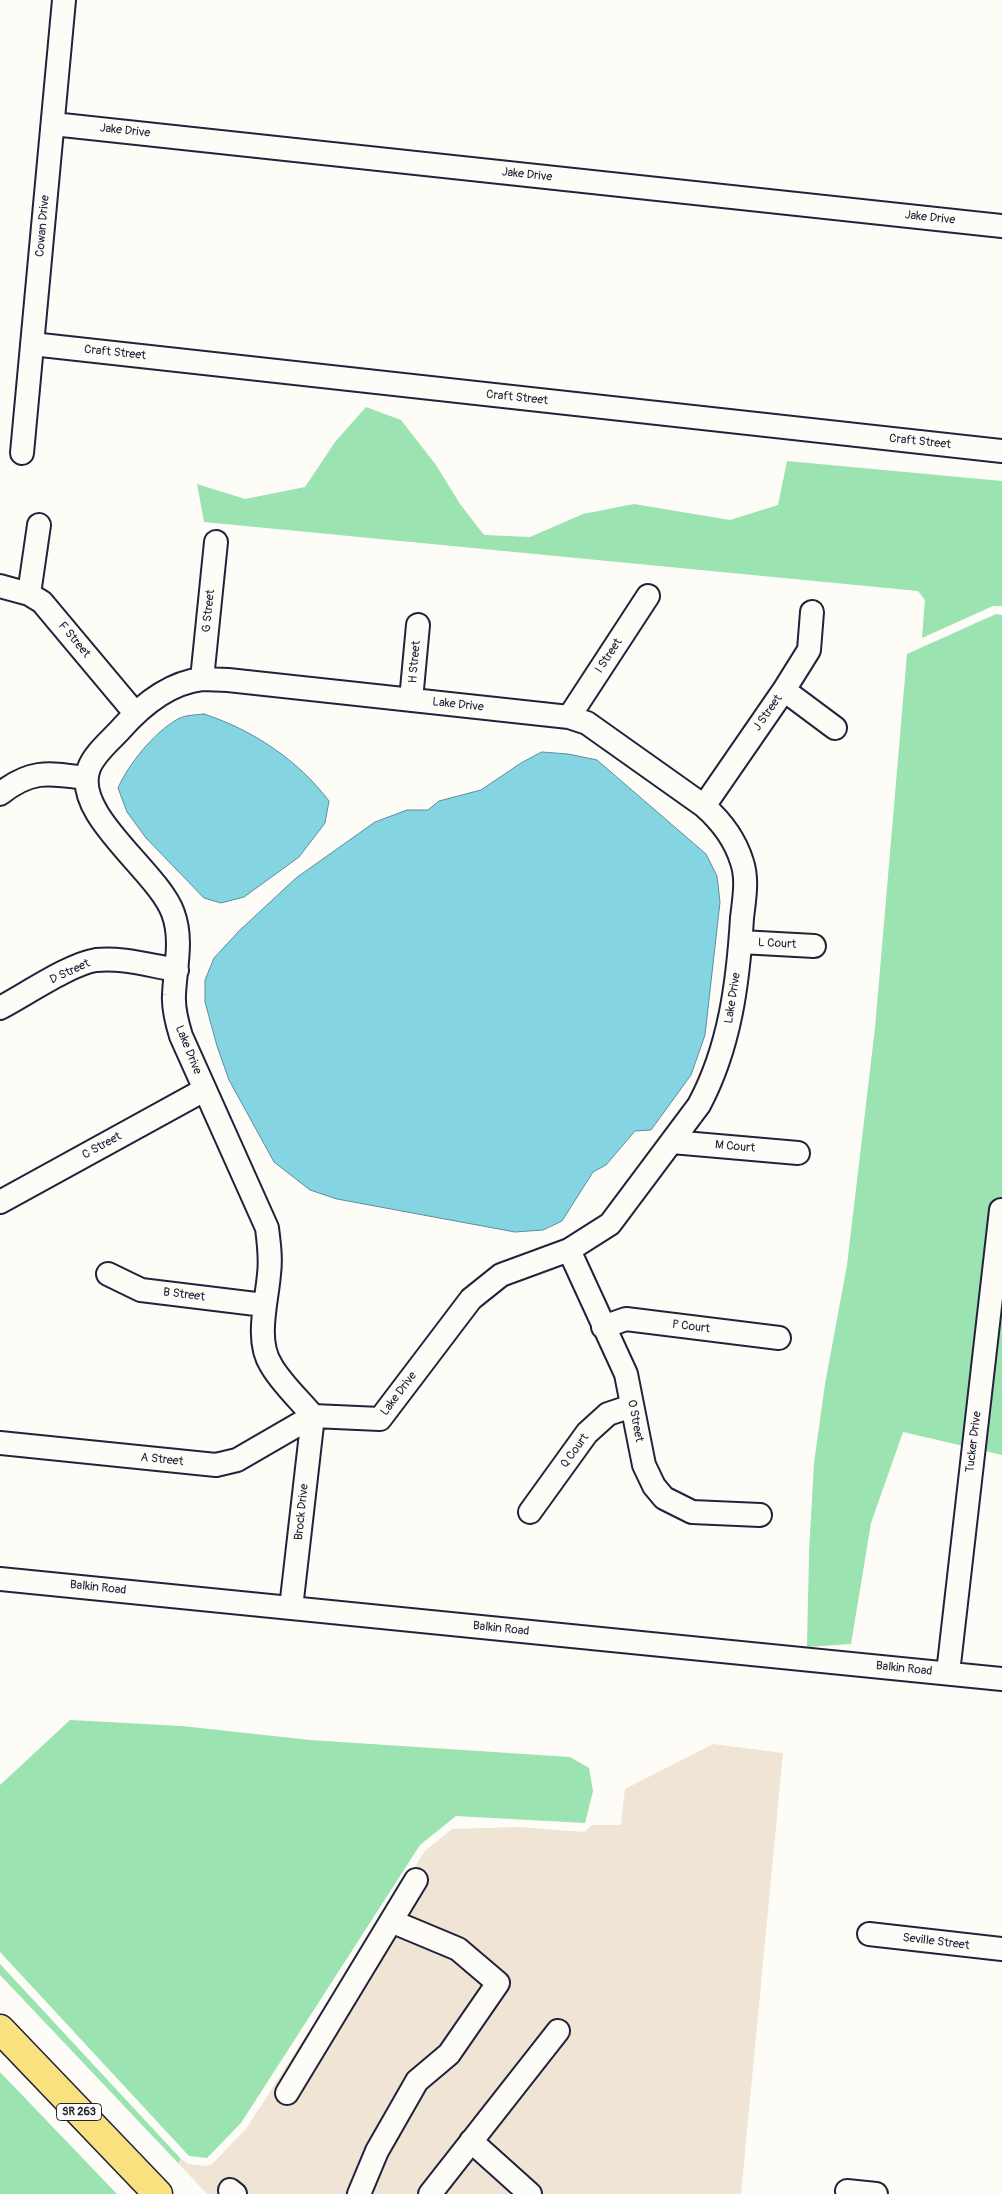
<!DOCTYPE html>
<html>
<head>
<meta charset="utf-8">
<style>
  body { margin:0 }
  canvas { display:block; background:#fdfcf7 }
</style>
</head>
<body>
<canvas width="1002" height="2194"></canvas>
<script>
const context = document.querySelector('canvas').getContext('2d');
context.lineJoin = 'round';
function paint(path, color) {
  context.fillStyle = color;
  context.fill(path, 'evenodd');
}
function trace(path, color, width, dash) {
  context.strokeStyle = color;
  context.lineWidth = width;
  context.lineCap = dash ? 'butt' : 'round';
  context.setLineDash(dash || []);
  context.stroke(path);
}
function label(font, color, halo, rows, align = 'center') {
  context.font = font + ' Pangolin,sans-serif';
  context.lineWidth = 5;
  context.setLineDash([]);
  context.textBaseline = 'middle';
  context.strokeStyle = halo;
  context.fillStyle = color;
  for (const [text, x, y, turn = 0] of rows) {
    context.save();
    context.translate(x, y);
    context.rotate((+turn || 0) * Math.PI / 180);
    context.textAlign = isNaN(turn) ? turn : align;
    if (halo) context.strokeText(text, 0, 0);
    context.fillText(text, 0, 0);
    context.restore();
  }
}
paint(new Path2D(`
  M 713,1744 L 783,1753 L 741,2194 L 207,2194 L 178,2163 L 181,2159 L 188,2164 L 206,2166 L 212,2164 L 246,2129 L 425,1851 L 452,1829 L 519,1827 L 584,1832 L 592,1825 L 621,1825 L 625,1789 Z`), '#f0e4d5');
paint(new Path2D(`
  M 366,407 L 401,420 L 436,465 L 460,504 L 484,535 L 530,537 L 583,514 L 634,504 L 730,520 L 778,505 L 787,461 L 1002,481 L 1002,606 L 993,606 L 922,638 L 925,600 L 918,591 L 204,522 L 197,484 L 245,499 L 305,487 L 335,442 Z
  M 996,614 L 1002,615 L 1002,1455 L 903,1432 L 871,1523 L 851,1644 L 807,1647 L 809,1553 L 814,1463 L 825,1384 L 847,1265 L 875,1028 L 907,654 Z
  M 70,1720 L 182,1726 L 310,1740 L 570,1757 L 589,1768 L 593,1791 L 585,1823 L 456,1816 L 420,1845 L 241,2123 L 207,2158 L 189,2156 L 0,1952 L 0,1785 Z
  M 0,1964 L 181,2159 L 178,2163 L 0,1975 Z
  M 0,2072 L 117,2194 L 0,2194 Z`), '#9be3b1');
const water = new Path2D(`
  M 204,714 C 253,730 298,760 329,801 L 325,823 L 299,857 L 244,897 L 221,903 L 204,898 L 146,838 L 127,812 L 118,788 C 128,765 154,732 178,719 C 184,715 196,715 204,714 Z
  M 542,752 L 568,754 L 597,760 L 706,854 L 717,876 L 720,902 L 705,1035 L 691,1075 L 651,1130 L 635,1131 L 606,1165 L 593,1172 L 562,1221 L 543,1230 L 515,1232 L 337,1199 L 310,1190 L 274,1162 L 229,1080 L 217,1046 L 205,1002 L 205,980 L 214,958 L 239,931 L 296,878 L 375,822 L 407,810 L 428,810 L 439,801 L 481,790 L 521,763 Z`);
paint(water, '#85d4e1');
trace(water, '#5d8d9f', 1);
const minor = new Path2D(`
  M 53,124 L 1002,226
  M 32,344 L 1002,451
  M 22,453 L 64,0
  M 0,586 L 29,594 L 42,602 L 135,713
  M 29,594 L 39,525
  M 202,679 L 228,680 L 569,717 L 587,723 L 704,806 C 721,821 735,839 742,862 C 748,880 744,900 742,918 C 738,983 730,1047 699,1105 L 610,1224 L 569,1250 L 501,1275 L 471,1299 L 380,1419 L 313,1416 C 299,1399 281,1383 271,1365 C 255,1340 267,1301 269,1274 C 271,1259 269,1244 267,1228 L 181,1036 C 177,1023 173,1009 174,995 C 175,968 183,940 173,913 C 158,871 71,814 89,768 C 94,754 110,741 120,730 C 141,706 169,683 202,679 Z
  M 202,679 L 216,542
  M 784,690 L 835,728
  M 411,700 L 418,625
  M 569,717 L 648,596
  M 0,794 C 31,769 49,773 86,778
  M 704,806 L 784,690 L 809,650 L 812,612
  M 741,942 L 814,946
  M 0,1008 C 25,995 70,964 96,960 C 122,957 151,966 177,970
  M 672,1142 L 798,1153
  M 0,1202 L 204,1090
  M 569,1250 L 626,1374 L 644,1465 L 654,1486 L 664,1498 L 692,1512 L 760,1515
  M 108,1274 L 141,1290 L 264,1305
  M 603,1327 L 626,1319 L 779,1338
  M 0,1443 L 216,1465 L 237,1460 L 313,1416
  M 530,1512 L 587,1433 L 608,1414 L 632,1406
  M 0,1579 L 1002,1679
  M 291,1608 L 313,1416
  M 948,1673 L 1001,1210
  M 869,1934 L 1002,1949
  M 287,2093 L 416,1880
  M 471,2141 L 530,2194
  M 230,2190 L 235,2194
  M 847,2191 L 876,2194
  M 359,2194 L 377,2151 L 417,2081 L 449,2054 L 498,1983 L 458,1949 L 391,1921
  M 430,2194 L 558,2031`);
const major = new Path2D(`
  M 0,2029 L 158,2194`);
trace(minor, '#22223b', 26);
trace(major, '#22223b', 31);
trace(minor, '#fdfcf7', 22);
trace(major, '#fae180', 28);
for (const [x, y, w] of [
  [79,2112,45]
]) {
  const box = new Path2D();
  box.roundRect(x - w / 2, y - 8.5, w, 17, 4);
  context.fillStyle = '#fdfcf7';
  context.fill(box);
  trace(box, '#22223b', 1);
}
label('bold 11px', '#22223b', null, [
  ["SR 263",79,2112]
]);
label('12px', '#22223b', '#fdfcf7', [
  ["Jake Drive",125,131,6],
  ["Jake Drive",527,175,6],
  ["Jake Drive",930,218,6],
  ["Cowan Drive",43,226,-85],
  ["Craft Street",115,353,6],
  ["Craft Street",517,398,6],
  ["Craft Street",920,442,6],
  ["G Street",209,611,-84],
  ["F Street",74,640,50],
  ["I Street",609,656,-57],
  ["H Street",415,662,-85],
  ["Lake Drive",458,705,6],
  ["J Street",768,713,-55],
  ["L Court",777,944,3],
  ["D Street",70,972,-25],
  ["Lake Drive",733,998,-81],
  ["Lake Drive",188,1050,68],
  ["C Street",102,1146,-29],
  ["M Court",735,1147,5],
  ["B Street",184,1295,7],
  ["P Court",691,1327,7],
  ["Lake Drive",399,1394,-53],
  ["O Street",635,1421,79],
  ["Tucker Drive",974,1442,-83],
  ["Q Court",575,1451,-54],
  ["A Street",162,1460,6],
  ["Brock Drive",302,1512,-84],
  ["Balkin Road",98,1588,6],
  ["Balkin Road",501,1629,6],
  ["Balkin Road",904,1669,6],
  ["Seville Street",936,1942,7]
]);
</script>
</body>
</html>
